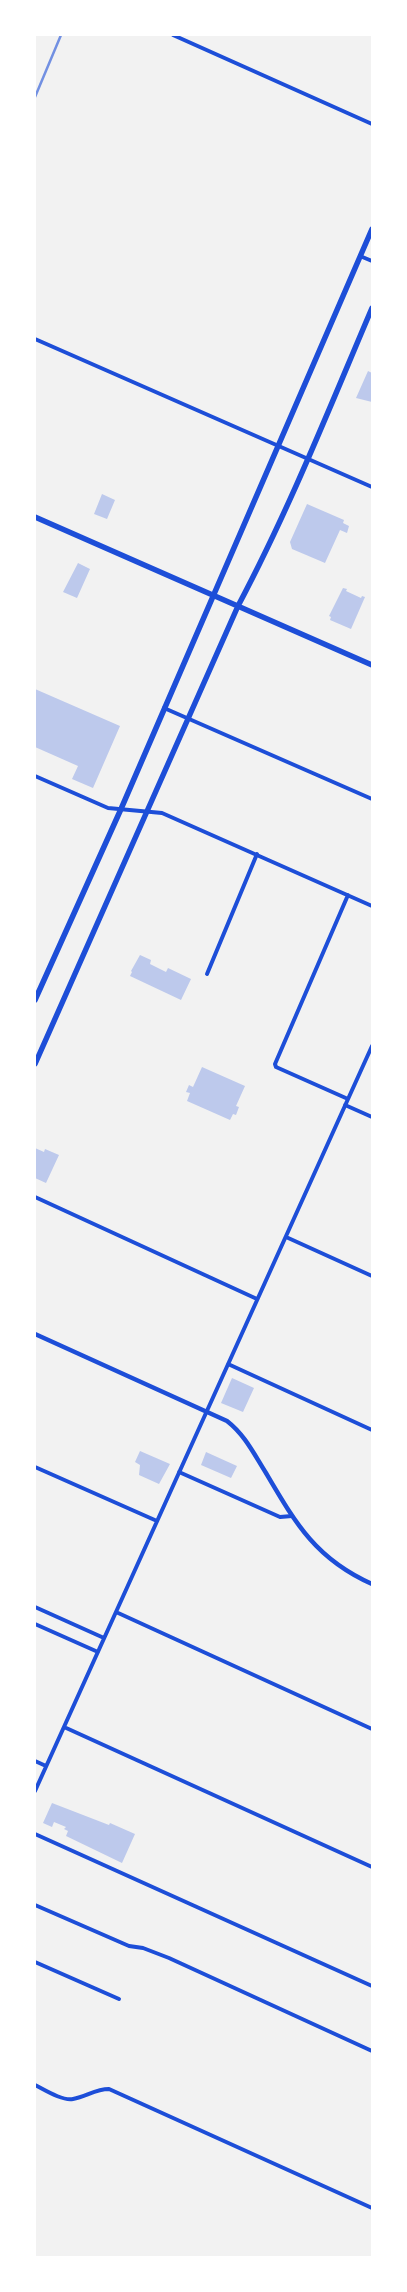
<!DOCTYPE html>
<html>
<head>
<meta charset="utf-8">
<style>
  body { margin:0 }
  #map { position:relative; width:407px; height:2292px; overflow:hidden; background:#f2f2f2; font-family:Rubik,sans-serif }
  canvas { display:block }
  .frame { position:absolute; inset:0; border:36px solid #fff; pointer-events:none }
</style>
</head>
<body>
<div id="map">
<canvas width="407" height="2292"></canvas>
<div class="frame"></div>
</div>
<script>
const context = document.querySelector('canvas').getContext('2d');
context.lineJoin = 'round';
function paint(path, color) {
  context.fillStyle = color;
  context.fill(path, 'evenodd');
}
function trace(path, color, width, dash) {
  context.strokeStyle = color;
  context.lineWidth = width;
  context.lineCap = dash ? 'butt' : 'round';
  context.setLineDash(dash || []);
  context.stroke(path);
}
paint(new Path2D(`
  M 368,371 L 372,373 L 372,402 L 356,398 Z
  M 102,494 L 115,500 L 107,519 L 94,514 Z
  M 307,504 L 344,520 L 343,523 L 349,526 L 347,533 L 340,530 L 325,563 L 292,549 L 290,542 Z
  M 78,563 L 90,569 L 77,598 L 63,592 Z
  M 343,588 L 347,589 L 346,591 L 361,598 L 362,596 L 365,597 L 351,629 L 330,620 L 331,617 L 329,616 Z
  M 35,689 L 120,726 L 93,788 L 72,779 L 78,766 L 35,747 Z
  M 140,955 L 151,960 L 150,964 L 166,972 L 168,968 L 191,979 L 181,1000 L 130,976 L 132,972 L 131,971 Z
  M 202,1067 L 245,1086 L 236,1106 L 239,1107 L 236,1115 L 233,1114 L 230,1120 L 187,1101 L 190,1093 L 186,1092 L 189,1085 L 193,1087 Z
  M 35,1148 L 44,1152 L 45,1149 L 59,1155 L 46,1183 L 35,1178 Z
  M 232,1378 L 254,1388 L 243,1412 L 221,1403 Z
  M 140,1451 L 170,1464 L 159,1484 L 139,1475 L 140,1465 L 135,1462 Z
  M 206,1452 L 237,1466 L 231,1478 L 201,1465 Z
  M 52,1803 L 109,1825 L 110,1823 L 135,1834 L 122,1863 L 66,1836 L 68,1831 L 64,1829 L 66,1827 L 54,1822 L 52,1827 L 43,1823 Z`), '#bdc9ec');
trace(new Path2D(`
  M 173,35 L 372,124
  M 360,256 L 372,261
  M 35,339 L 372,487
  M 164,708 L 372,799
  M 35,776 L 108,808 L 162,813 L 372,906
  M 207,974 L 257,854
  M 348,1099 L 276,1067 L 275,1064 L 348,895
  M 345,1105 L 372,1117
  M 35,1197 L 257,1299
  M 286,1237 L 372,1276
  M 228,1364 L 372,1430
  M 35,1467 L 157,1521
  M 179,1472 L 280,1517 L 292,1516
  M 35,1607 L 104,1638
  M 116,1612 L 372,1729
  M 35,1624 L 98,1652
  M 64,1727 L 372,1867
  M 35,1761 L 46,1766
  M 35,1791 L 372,1046
  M 35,1834 L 372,1986
  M 35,1905 L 129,1946 L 143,1948 L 169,1958 L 372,2051
  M 35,1962 L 119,1999
  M 35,2085 C 45,2090 62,2101 73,2099 C 86,2097 95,2089 109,2089 L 372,2208`), '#1d4ed8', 4);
trace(new Path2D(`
  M 35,1334 L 227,1421 C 245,1435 254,1454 266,1473 C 296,1524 316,1559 372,1584`), '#1d4ed8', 4.5);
trace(new Path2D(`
  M 35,517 L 372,665
  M 35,1000 L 121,809 L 372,229
  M 35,1064 L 238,606 C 289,510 329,409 372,308`), '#1d4ed8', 5.5);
trace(new Path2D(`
  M 35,97 L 61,35`), '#7290e2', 2.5);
</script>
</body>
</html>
